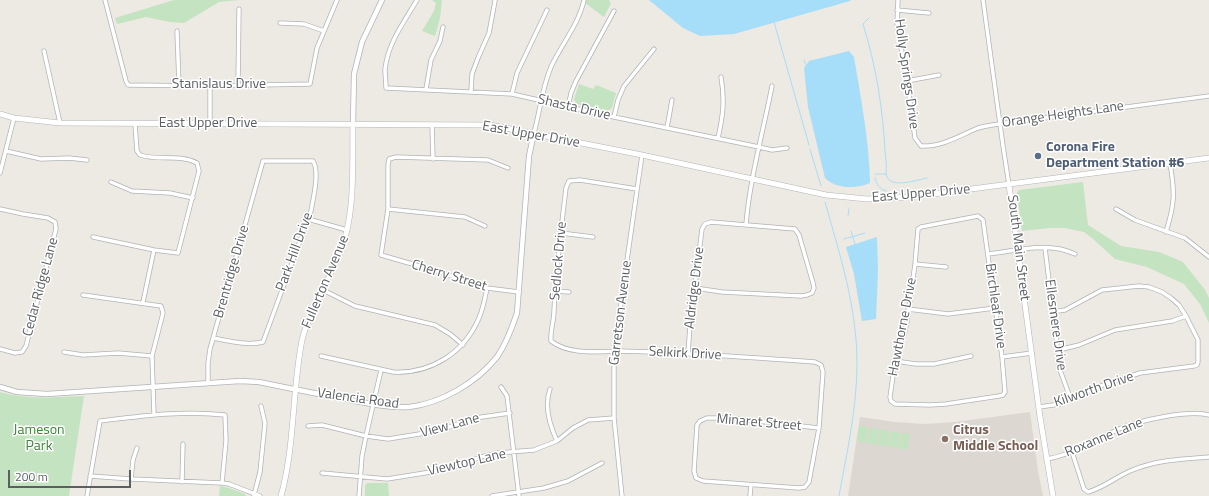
<!DOCTYPE html>
<html>
<head>
<meta charset="utf-8">
<style>
  body { margin:0 }
  #map { position:relative; width:1209px; height:496px; overflow:hidden; background:#ede9e3; font-family:"Titillium Web",sans-serif }
  canvas { display:block }
  .scale { position:absolute; left:8px; top:470px; width:123px; height:18px; box-sizing:border-box; border:2px solid #5b5f62; border-top:0; padding-left:5px; font-size:12px; line-height:14px; white-space:nowrap; color:#5b5f62; -webkit-text-stroke:3px #fff; paint-order:stroke }
</style>
</head>
<body>
<div id="map">
<canvas width="1209" height="496"></canvas>
<div class="scale">200 m</div>
</div>
<script>
const context = document.querySelector('canvas').getContext('2d');
context.lineJoin = 'round';
function paint(path, color) {
  context.fillStyle = color;
  context.fill(path, 'evenodd');
}
function trace(path, color, width, dash) {
  context.strokeStyle = color;
  context.lineWidth = width;
  context.lineCap = dash ? 'butt' : 'round';
  context.setLineDash(dash || []);
  context.stroke(path);
}
function label(font, color, halo, rows, align = 'center') {
  context.font = font + ' "Titillium Web",sans-serif';
  context.lineWidth = 3;
  context.setLineDash([]);
  context.textBaseline = 'middle';
  context.strokeStyle = halo;
  context.fillStyle = color;
  for (const [text, x, y, turn = 0] of rows) {
    context.save();
    context.translate(x, y);
    context.rotate((+turn || 0) * Math.PI / 180);
    context.textAlign = isNaN(turn) ? turn : align;
    if (halo) context.strokeText(text, 0, 0);
    context.fillText(text, 0, 0);
    context.restore();
  }
}
paint(new Path2D(`
  M 1030,412 L 1038,471 L 1043,496 L 848,496 L 860,417 L 895,422 L 925,424 L 955,422 Z`), '#dcd8d1');
paint(new Path2D(`
  M 174,0 L 239,0 L 219,2 L 184,23 L 170,22 L 146,17 L 117,24 L 115,18 Z
  M 432,0 L 442,0 L 440,18 L 435,36 L 422,31 L 434,11 L 436,3 Z
  M 581,0 L 609,0 L 611,3 L 604,17 Z
  M 579,84 L 593,89 L 596,85 L 616,93 L 612,108 L 608,111 L 577,104 L 574,99 Z
  M 1083,182 L 1088,225 L 1121,246 L 1159,252 L 1183,262 L 1205,290 L 1209,298 L 1209,323 L 1200,304 L 1184,284 L 1147,267 L 1115,259 L 1092,238 L 1084,232 L 1065,228 L 1049,228 L 1022,231 L 1017,193 L 1019,190 Z
  M 0,392 C 28,400 56,397 84,396 L 69,496 L 0,496 Z
  M 859,426 L 868,427 L 866,443 L 857,441 Z
  M 870,428 L 879,429 L 876,445 L 867,443 Z
  M 880,429 L 889,431 L 887,446 L 877,445 Z
  M 890,431 L 900,433 L 897,448 L 888,446 Z
  M 901,433 L 910,434 L 907,450 L 898,448 Z
  M 367,483 L 388,483 L 389,496 L 365,496 L 365,486 Z
  M 220,486 L 229,488 L 245,494 L 246,496 L 219,496 Z`), '#c4e3c0');
paint(new Path2D(`
  M 649,0 L 851,0 L 850,1 L 734,34 L 700,36 L 683,28 Z
  M 849,51 L 854,57 C 861,99 869,140 870,183 C 856,189 836,189 825,178 L 808,107 L 804,68 L 809,61 Z
  M 877,237 L 878,270 L 876,319 L 862,321 L 854,274 L 846,247 Z`), '#a6ddf9');
trace(new Path2D(`
  M 869,18 L 863,24 C 876,66 883,109 885,152 C 886,160 887,166 886,174
  M 774,22 L 809,145
  M 804,60 L 806,65
  M 810,149 L 821,186
  M 875,174 L 886,174 C 889,190 916,180 927,178
  M 875,178 C 877,185 879,189 886,191
  M 825,202 C 840,255 857,308 857,363 C 857,408 847,452 839,496
  M 848,216 L 849,209
  M 851,231 L 855,244
  M 844,239 L 865,233`), '#a6ddf9', 1);
const minor = new Path2D(`
  M 105,0 L 126,81 L 128,85 L 210,86 L 310,84 L 317,48 L 337,0
  M 417,0 C 404,22 388,43 385,69 C 385,75 386,82 386,88 L 512,94 L 614,117 L 759,147 L 772,150 L 787,148
  M 898,0 L 897,24 L 907,81 L 915,138 L 921,146 C 942,147 959,136 978,128 C 985,126 992,125 999,124 L 1209,96
  M 983,0 L 1003,146 L 1009,185
  M 897,10 L 929,13
  M 280,23 L 304,24 L 324,31
  M 177,31 L 179,85
  M 44,51 L 60,123
  M 907,81 L 939,75
  M 238,85 L 239,9
  M 210,86 L 210,124
  M 426,89 L 431,60 L 440,41 L 443,27
  M 471,91 L 472,74 L 478,58 L 489,33 L 495,1
  M 512,94 L 517,73 L 547,10
  M 568,107 L 571,93 L 576,81 L 614,11
  M 614,117 L 618,100 L 624,86 L 654,49
  M 432,125 L 433,159
  M 667,128 L 672,100
  M 534,133 C 540,111 542,88 551,67 C 561,45 579,24 584,0
  M 718,138 C 723,116 725,100 721,77
  M 6,151 L 41,159 L 69,158 L 87,160
  M 508,168 L 488,160 L 396,157 L 389,159 L 388,165 L 388,209 L 381,255 L 440,272 L 487,288 L 519,292
  M 0,173 L 14,118
  M 111,182 L 132,191 L 170,193 L 193,198
  M 637,189 L 580,180 L 569,181 L 566,188 C 561,229 556,269 554,311 C 554,321 550,331 551,341 C 570,356 600,351 622,351 C 645,352 667,352 690,354 C 731,356 773,359 815,362 L 821,365 L 823,372 L 819,428 L 809,482 L 805,487 L 799,488 L 703,481 L 696,478 L 694,471 L 697,425 L 700,421 L 707,418 L 730,418 L 819,428
  M 0,209 L 23,214 L 48,218 L 55,222 L 56,229 L 26,346 L 22,352 L 15,353 L 0,349
  M 388,209 L 465,217 L 485,226
  M 1116,209 L 1135,220 L 1185,238 L 1209,257
  M 978,216 L 983,220 L 1002,357 L 1005,392 L 1003,395 L 999,396 L 946,404 L 930,405 L 895,404 L 891,401 L 890,397 L 896,354 L 904,335 L 907,322 L 915,264 L 918,229 L 921,227 Z
  M 308,219 L 347,230
  M 746,224 C 750,178 763,132 772,86
  M 1166,232 C 1175,203 1175,193 1170,163
  M 561,233 L 593,237
  M 93,237 L 154,250 L 178,253 L 199,171 L 197,163 C 180,154 158,161 140,155 L 137,151 L 135,124
  M 1045,248 L 1060,370 L 1071,400
  M 988,254 C 1009,252 1039,244 1060,249 C 1065,250 1070,252 1075,254
  M 915,264 L 946,267
  M 323,290 L 355,306 L 435,325 L 450,334 L 463,345
  M 555,291 L 569,292
  M 83,295 L 161,306 L 163,313 L 152,356 L 154,415
  M 143,302 L 154,250
  M 908,309 L 948,314 L 995,308
  M 1058,350 L 1079,345 L 1115,330 L 1172,321 L 1186,316
  M 64,352 L 83,355 L 118,353 L 152,356
  M 688,354 L 690,325 L 702,229 L 705,224 L 711,222 L 795,229 L 799,235 L 813,283 L 814,288 L 812,293 L 807,295 L 801,296 L 722,292 L 695,288
  M 321,356 L 393,372 C 431,374 464,353 479,318 C 483,309 485,298 487,288
  M 1002,357 L 1032,353
  M 895,361 L 916,364 L 934,364 L 971,356
  M 208,383 L 208,363 L 210,349 L 263,161 L 313,161 C 320,172 313,199 311,211 L 263,342 C 247,346 229,341 213,338
  M 501,387 L 507,396 L 519,496
  M 550,389 C 544,406 549,424 557,441
  M 1039,407 L 1060,404 L 1103,385 L 1140,373 L 1194,366 L 1197,365 L 1198,362 L 1198,340 L 1186,316 L 1179,305 L 1171,298 L 1162,292 L 1149,287 L 1139,286 L 1102,290 L 1065,310 L 1052,312
  M 308,426 L 322,425 L 366,436 L 388,439 L 438,431 L 475,418 L 510,413
  M 1072,452 L 1084,489 L 1088,492 C 1103,488 1116,477 1130,471 C 1156,460 1181,459 1209,457
  M 1046,459 C 1073,455 1095,440 1119,429 C 1141,420 1186,410 1209,415
  M 322,473 L 387,479 L 437,471 L 454,467 L 481,457 L 498,453 L 534,450 L 557,441 L 573,428 L 588,420 L 614,418
  M 90,476 L 131,479 L 222,483 L 229,484 L 260,496
  M 131,479 L 133,460 L 137,448
  M 182,482 L 183,444
  M 254,495 L 260,472 L 265,423 L 261,406
  M 87,496 L 100,421 C 141,416 183,410 225,415 L 226,441 L 222,483
  M 359,496 L 362,456 L 366,436 L 381,370
  M 492,496 L 544,488 L 568,481 L 602,463
  M 622,496 L 614,418 L 614,352 L 642,155
  M 750,496 L 751,485`);
const tertiary = new Path2D(`
  M 353,124 L 354,74 L 362,42 L 382,0
  M 0,387 L 17,392 L 47,394 L 240,381 L 259,382 C 288,388 317,394 346,399 C 364,403 391,408 409,407 C 442,403 476,383 497,357 C 506,344 512,328 517,313 L 529,156 L 534,133`);
const secondary = new Path2D(`
  M 0,114 L 14,118 L 60,123 L 490,125 L 642,155 L 826,195 L 867,199 L 910,197 L 1209,158
  M 1009,185 L 1040,417 L 1053,496
  M 281,496 C 295,446 292,391 302,340 C 305,326 312,313 318,300 C 325,285 333,269 340,253 C 356,213 352,167 353,124`);
trace(minor, '#b0b4b7', 5);
trace(tertiary, '#b0b4b7', 6);
trace(secondary, '#b2b6b9', 6);
trace(minor, '#fff', 3.5);
trace(tertiary, '#fff', 4.5);
trace(secondary, '#fff', 5);
for (const [x, y, r, color] of [
  [1038,156,4,"#5c6f8a"],
  [945,439,4,"#8d6e63"]
]) {
  const dot = new Path2D();
  dot.arc(x, y, r, 0, 2 * Math.PI);
  context.fillStyle = color;
  context.fill(dot);
  trace(dot, '#fff', 1.5);
}
label('14px', '#5b5f62', '#fff', [
  ["Holly Springs Drive",906,74,82],
  ["Stanislaus Drive",219,85],
  ["Shasta Drive",574,108,13],
  ["Orange Heights Lane",1063,115,-8],
  ["East Upper Drive",208,124],
  ["East Upper Drive",531,135,10],
  ["East Upper Drive",921,194,-5],
  ["South Main Street",1018,248,83],
  ["Park Hill Drive",295,252,-70],
  ["Sedlock Drive",559,261,-85],
  ["Brentridge Drive",232,272,-74],
  ["Cherry Street",449,276,17],
  ["Fullerton Avenue",326,282,-67],
  ["Cedar Ridge Lane",41,287,-75],
  ["Aldridge Drive",695,288,-83],
  ["Birchleaf Drive",995,306,82],
  ["Garretson Avenue",621,313,-83],
  ["Ellesmere Drive",1055,325,82],
  ["Hawthorne Drive",903,327,-79],
  ["Selkirk Drive",685,354,3],
  ["Kilworth Drive",1094,390,-19],
  ["Valencia Road",358,399,8],
  ["Minaret Street",759,423,5],
  ["View Lane",450,426,-15],
  ["Roxanne Lane",1104,438,-22],
  ["Viewtop Lane",467,463,-13]
]);
label('bold 14px', '#4e5e75', '#fff', [
  ["Corona Fire",1046,148],
  ["Department Station #6",1046,164]
], 'left');
label('14px', '#3e823a', '#fff', [
  ["Jameson",39,431],
  ["Park",39,447]
]);
label('bold 14px', '#785e54', '#fff', [
  ["Citrus",953,431],
  ["Middle School",953,447]
], 'left');
</script>
</body>
</html>
